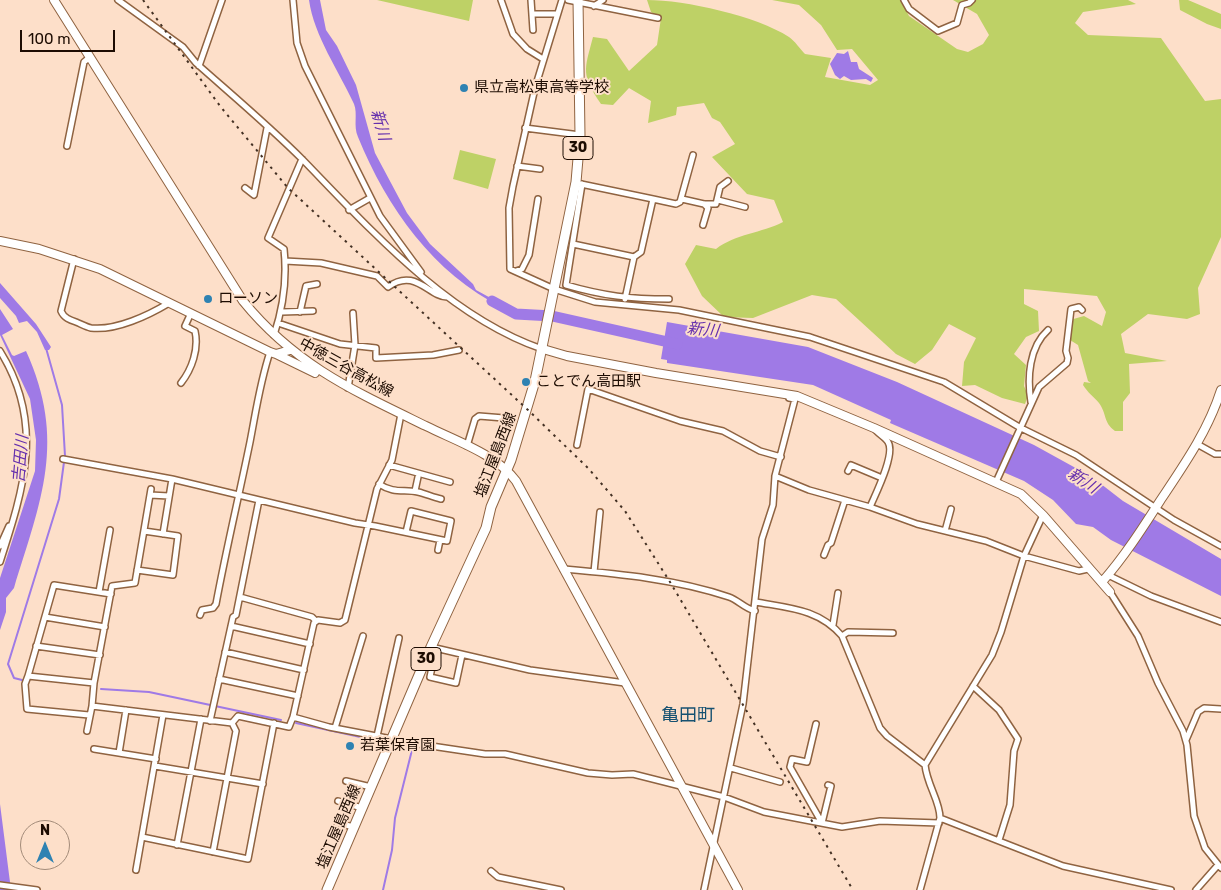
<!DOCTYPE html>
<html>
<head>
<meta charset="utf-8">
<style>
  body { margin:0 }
  #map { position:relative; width:1221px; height:890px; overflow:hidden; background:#fddfc9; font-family:Rubik,sans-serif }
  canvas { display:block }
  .north { position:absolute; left:20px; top:820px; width:50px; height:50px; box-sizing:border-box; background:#fddfc9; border:1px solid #a38b79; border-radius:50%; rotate:0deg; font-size:14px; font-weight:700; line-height:20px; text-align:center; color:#1d0c02 }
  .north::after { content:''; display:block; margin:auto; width:18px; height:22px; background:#2e82b2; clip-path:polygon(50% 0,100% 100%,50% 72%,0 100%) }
  .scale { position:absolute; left:20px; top:30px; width:95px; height:22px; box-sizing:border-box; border:2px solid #1d0c02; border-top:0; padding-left:6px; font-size:15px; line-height:18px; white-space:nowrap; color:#1d0c02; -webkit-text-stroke:4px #fddfc9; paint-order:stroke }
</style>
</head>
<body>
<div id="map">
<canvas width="1221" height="890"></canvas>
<div class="north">N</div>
<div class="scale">100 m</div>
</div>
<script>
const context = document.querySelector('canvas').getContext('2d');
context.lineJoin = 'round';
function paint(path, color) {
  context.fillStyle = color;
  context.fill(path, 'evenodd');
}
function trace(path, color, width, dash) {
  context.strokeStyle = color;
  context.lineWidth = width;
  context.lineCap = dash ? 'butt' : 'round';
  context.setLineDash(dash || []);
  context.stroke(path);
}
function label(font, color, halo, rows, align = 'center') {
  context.font = font + ' Rubik,"Noto Sans JP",sans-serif';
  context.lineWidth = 4;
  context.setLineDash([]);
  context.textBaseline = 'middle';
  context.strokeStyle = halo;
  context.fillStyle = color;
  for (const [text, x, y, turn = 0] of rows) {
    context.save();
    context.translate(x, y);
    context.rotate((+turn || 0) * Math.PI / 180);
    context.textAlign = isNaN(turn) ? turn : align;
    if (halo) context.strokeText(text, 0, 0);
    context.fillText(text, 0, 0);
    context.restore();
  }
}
paint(new Path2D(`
  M 377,0 L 473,0 L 469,21 Z
  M 647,0 C 685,0 757,16 789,37 C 795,41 800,49 805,54 L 831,58 L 825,77 L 870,85 L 878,80 L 852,49 L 837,50 L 821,25 L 799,5 L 772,0 L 901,0 L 909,16 L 957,49 L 968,52 L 983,44 L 989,35 L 977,14 L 953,0 L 1128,0 L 1136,4 L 1083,12 L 1075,23 L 1088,35 L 1161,38 L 1205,101 L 1221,99 L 1221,237 L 1198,288 L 1200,314 L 1187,319 L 1148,314 L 1121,334 L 1125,353 L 1167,361 L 1129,364 L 1130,393 L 1123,402 L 1123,431 L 1115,431 C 1103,422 1107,414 1099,403 C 1094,397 1088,393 1083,385 L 1084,382 L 1091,383 L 1088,381 L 1078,345 L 1070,340 L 1070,320 L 1084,316 L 1102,326 L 1106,312 L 1097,296 L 1024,289 L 1024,304 L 1038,311 L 1039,331 L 1026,337 L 1014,354 L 1026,365 L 1024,386 L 1028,395 L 1025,404 L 1002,398 L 975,385 L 962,386 L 964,362 L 976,338 L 949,324 L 932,350 L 915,364 L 896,354 L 836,299 L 812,295 L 753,318 L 724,317 L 702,296 L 685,264 L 696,245 L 716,249 C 735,234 762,233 783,222 L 774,200 L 747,194 L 712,157 L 735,144 L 720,122 L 712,118 L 704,103 L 677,107 L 676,115 L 648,123 L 651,101 L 629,88 L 613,105 L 601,104 C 581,74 584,71 593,37 L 607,39 L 629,71 L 657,45 L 661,18 L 651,12 Z
  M 1179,0 L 1188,0 L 1221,14 L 1221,29 L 1207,24 L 1180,10 Z
  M 460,150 L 496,159 L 488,189 L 453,179 Z`), '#bed166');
paint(new Path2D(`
  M 309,0 L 320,0 L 326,30 L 337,46 L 356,85 L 375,153 L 407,213 L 430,244 L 473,284 L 476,290 L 507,307 L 503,308 C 433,273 387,208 358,137 C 353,126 358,114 354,104 C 339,71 314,36 309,0 Z
  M 848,51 L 851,62 L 857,62 L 859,69 L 873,78 L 871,82 L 866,79 L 851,80 L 844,76 L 840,79 L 835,75 L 830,64 L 837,53 L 844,54 Z
  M 0,283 L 36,324 L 51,347 L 49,350 L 45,350 L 37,332 L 27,321 L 19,323 L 16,316 L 0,298 Z
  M 0,309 L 13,329 L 2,335 L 12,355 L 14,356 L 26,351 C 67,441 41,500 14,588 L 6,598 L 6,612 L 0,630 L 0,578 L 35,471 L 36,440 L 30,399 L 0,335 Z
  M 667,322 L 808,347 L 897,382 L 1034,445 L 1092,477 L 1123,501 L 1221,559 L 1221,596 L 1111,540 L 1093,527 L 1076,524 L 1053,500 L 1024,481 L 890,423 L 891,420 L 813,385 L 667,363 L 667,360 L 661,359 Z
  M 0,804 L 11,890 L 0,890 Z`), '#9f7ae6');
trace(new Path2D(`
  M 46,348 L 62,405 L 65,456
  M 22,680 L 14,678 L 8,664 L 59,499 L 64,462
  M 101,689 L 149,692 L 281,720
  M 296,723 L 388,743
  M 383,890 L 392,850 L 395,818 L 413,746 L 392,744`), '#9f7ae6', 2);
trace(new Path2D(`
  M 492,301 L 516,314 L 552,316 L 677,344`), '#9f7ae6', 11);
const street = new Path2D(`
  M 118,0 L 183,47 L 196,63 C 232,95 269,126 303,160 C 370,229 448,317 542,349
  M 293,0 L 297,43 L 305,66 L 380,216 L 421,272
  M 501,0 L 513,34 L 527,49 L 543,59
  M 531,0 L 533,30
  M 562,0 L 535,88 L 513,186 L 509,208 L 510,269 L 554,289 L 595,302 L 679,310 L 810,337 L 944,382 L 1019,427 L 1076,455 L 1174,520 L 1221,546
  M 568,0 L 658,18
  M 904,0 L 909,9 L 938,31 L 957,23 L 962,5 L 969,3 L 972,0
  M 594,6 L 603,0
  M 533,14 L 557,14
  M 199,66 L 222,0
  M 525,128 L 580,135
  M 67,146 L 84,62 L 90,57
  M 517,166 L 540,169
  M 581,184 L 653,199 L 641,252 L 634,257 L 625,299
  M 582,184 L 566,285 C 604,296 630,299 669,299
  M 245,188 L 254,195 L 267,128
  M 653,199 L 676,204 L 680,202 L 693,155
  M 682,199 L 704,204 L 708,208 L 703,225
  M 718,200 L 745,207
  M 705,204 L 716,204 L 720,187 L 728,181
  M 349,210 L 370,198
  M 573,244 L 634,257
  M 74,259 L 61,311 C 64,318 70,320 76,322 C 81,324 86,327 91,328 C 116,331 149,315 169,303
  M 285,261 L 321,263 L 377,276 L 388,287 C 415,267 429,297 447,297
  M 516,271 L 522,269 L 529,255 L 538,199
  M 282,312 L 313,311
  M 300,312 L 306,286 L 317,284
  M 278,323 L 340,344 L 376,348 L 376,358 L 433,355 L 459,350
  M 274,335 C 283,308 287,277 284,249 L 268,238 L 302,159
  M 0,351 C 45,423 24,488 0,562
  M 181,383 C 192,369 199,349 195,331 L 185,326 L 191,313
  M 348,388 L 355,345 L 353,313
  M 1031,402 C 1027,378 1029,347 1048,330
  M 401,414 L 392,460 L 377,489 L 345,620 L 340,623 L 318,620 L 314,623 L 293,717 L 329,727 L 418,744 L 485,754 L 505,754 L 588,773 L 612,775 L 633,774 L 724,797 L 764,812 L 842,827 L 880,821 L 939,823
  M 1197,444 L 1215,454 L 1221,454
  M 577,445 L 588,389 L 680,421 L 723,431 L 760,451 L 781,457
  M 467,446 L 475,419 L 479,416 L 504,418
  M 63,459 L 172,479 L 355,523 L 375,526 L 447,541 L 451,521 L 411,511 L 406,532
  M 389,465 L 450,482
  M 848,471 L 851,465 L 882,478
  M 775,476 L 809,490 L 870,507 L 917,524 L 986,541 L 1024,556 L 1079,571 L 1088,569
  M 996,482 L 1039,387 L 1067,363 L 1068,358 L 1066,351 L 1071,309 L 1079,307 L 1082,310
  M 379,484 C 394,494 404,489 418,492 C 426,494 433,497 441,499
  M 415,491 L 418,477
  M 150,495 L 169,496
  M 870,507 C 875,495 896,454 888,442 C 885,437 878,434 874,428
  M 945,531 L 951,509
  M 163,534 L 172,479
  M 0,546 L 9,526
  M 438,550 L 440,540
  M 824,555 L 828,545 L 831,543 L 845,500
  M 563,569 C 619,574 676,579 729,597 C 738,600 744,608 755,611
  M 137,570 L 173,575 L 178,536 L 144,531
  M 594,572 L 600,512
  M 1108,575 L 1151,596 L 1221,622
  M 99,592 L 110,530
  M 1110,592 L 1138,636 L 1158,683 L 1183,731 L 1187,745 L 1194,816 L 1205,848 L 1221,868
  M 111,594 L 54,585 L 28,676 L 94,683 L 92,706 L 232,723 L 238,716 L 289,727 L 293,717
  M 240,597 L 312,617 L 316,621
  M 756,602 C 789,608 819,609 842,636 L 880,728 L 887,736 L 925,765 C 927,785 940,801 940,818 L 920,890
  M 200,615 L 202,610 L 213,608 L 216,604 C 226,550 239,496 250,442 C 256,411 260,382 270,352
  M 45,617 L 105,627
  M 833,625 L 838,593
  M 231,626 L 310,644
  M 842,636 L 848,632 L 893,633
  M 36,646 L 100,655
  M 431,647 L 530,670 L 625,683
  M 436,648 L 430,677 L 456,683 L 462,655
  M 225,652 L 304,670
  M 28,676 L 25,684 L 27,709 L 89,715
  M 219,679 L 298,696
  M 94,683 L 112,586 L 135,583 L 151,489
  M 973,686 L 999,710 L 1018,739 L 1014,751 L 1010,805 L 999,840
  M 210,721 L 233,617 L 236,615 L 259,500
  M 816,724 L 807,762 L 792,759 L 790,767 L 822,823
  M 335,728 L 363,636
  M 87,731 L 92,706
  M 377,736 L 399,638
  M 1186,740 L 1198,712 L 1204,708 L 1221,709
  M 94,749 L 156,759
  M 119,753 L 126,710
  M 925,765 L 992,655 L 1001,632 L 1024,556 L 1043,515
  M 155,766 L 263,784
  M 731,768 L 780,782
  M 346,781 L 371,787
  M 338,801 L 362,808
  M 940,818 L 1063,866 L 1171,890
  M 337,823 L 354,827
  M 822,823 L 831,786 L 828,785
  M 142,837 L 248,859 L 274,723
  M 177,845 L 201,719
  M 213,852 L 236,731 L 232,723
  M 136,870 L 163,715
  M 491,871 L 498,877 L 561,890
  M 0,885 L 37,890
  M 704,890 L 743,704 L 762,539 L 773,505 L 775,476 L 795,399 L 789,398
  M 1196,890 L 1218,865`);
const secondary = new Path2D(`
  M 54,0 L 243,301 C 295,365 354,391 426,426 C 456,441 496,454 516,481 L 738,890
  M 0,241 L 39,249 L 100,269 L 270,352 L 276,354 L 290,350
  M 543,349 L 567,356 L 656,373 L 797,396 L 874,428 L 1021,494 L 1043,515 L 1110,592
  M 276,354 L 315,373
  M 1102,582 C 1124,557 1142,529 1160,501 C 1184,465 1208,431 1221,390`);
const primary = new Path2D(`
  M 327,890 L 431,647 L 486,528 L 491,507 L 511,460 L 535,381 L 576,182 L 580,135 L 578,0`);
trace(street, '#8f6341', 8);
trace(secondary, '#8f6341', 10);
trace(primary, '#8f6341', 11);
trace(street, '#fff', 5);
trace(secondary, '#fff', 8);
trace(primary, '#fff', 9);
trace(new Path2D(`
  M 143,0 L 220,106 L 288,188 L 528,410 L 588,468 L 625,511 L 670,582 L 853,890`), '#443124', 2, [2.5, 5]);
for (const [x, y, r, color] of [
  [464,88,5,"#2e82b2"],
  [208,299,5,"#2e82b2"],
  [526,382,5,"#2e82b2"],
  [350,746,5,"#2e82b2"]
]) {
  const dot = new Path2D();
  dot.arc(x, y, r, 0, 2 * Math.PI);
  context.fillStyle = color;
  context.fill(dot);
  trace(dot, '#fddfc9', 2);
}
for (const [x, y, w] of [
  [578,148,30],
  [426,659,30]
]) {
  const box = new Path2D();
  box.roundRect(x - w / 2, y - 11.5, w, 23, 4);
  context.fillStyle = '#fddfc9';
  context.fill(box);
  trace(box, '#1d0c02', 1);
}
label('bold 14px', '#1d0c02', null, [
  ["30",578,148],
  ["30",426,659]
]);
label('15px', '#1d0c02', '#fddfc9', [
  ["県立高松東高等学校",474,88],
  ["ローソン",218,299],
  ["ことでん高田駅",536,382],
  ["若葉保育園",360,746]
], 'left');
label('15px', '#1d0c02', '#fddfc9', [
  ["中徳三谷高松線",346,368,29],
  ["塩江屋島西線",496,455,-69],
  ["塩江屋島西線",339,827,-67]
]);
label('italic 16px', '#652fad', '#fddfc9', [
  ["新川",380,125,74],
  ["新川",703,330,6],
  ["吉田川",21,459,-85],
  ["新川",1083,481,33]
]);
label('18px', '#165171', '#fddfc9', [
  ["亀田町",688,716]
]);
</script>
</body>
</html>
